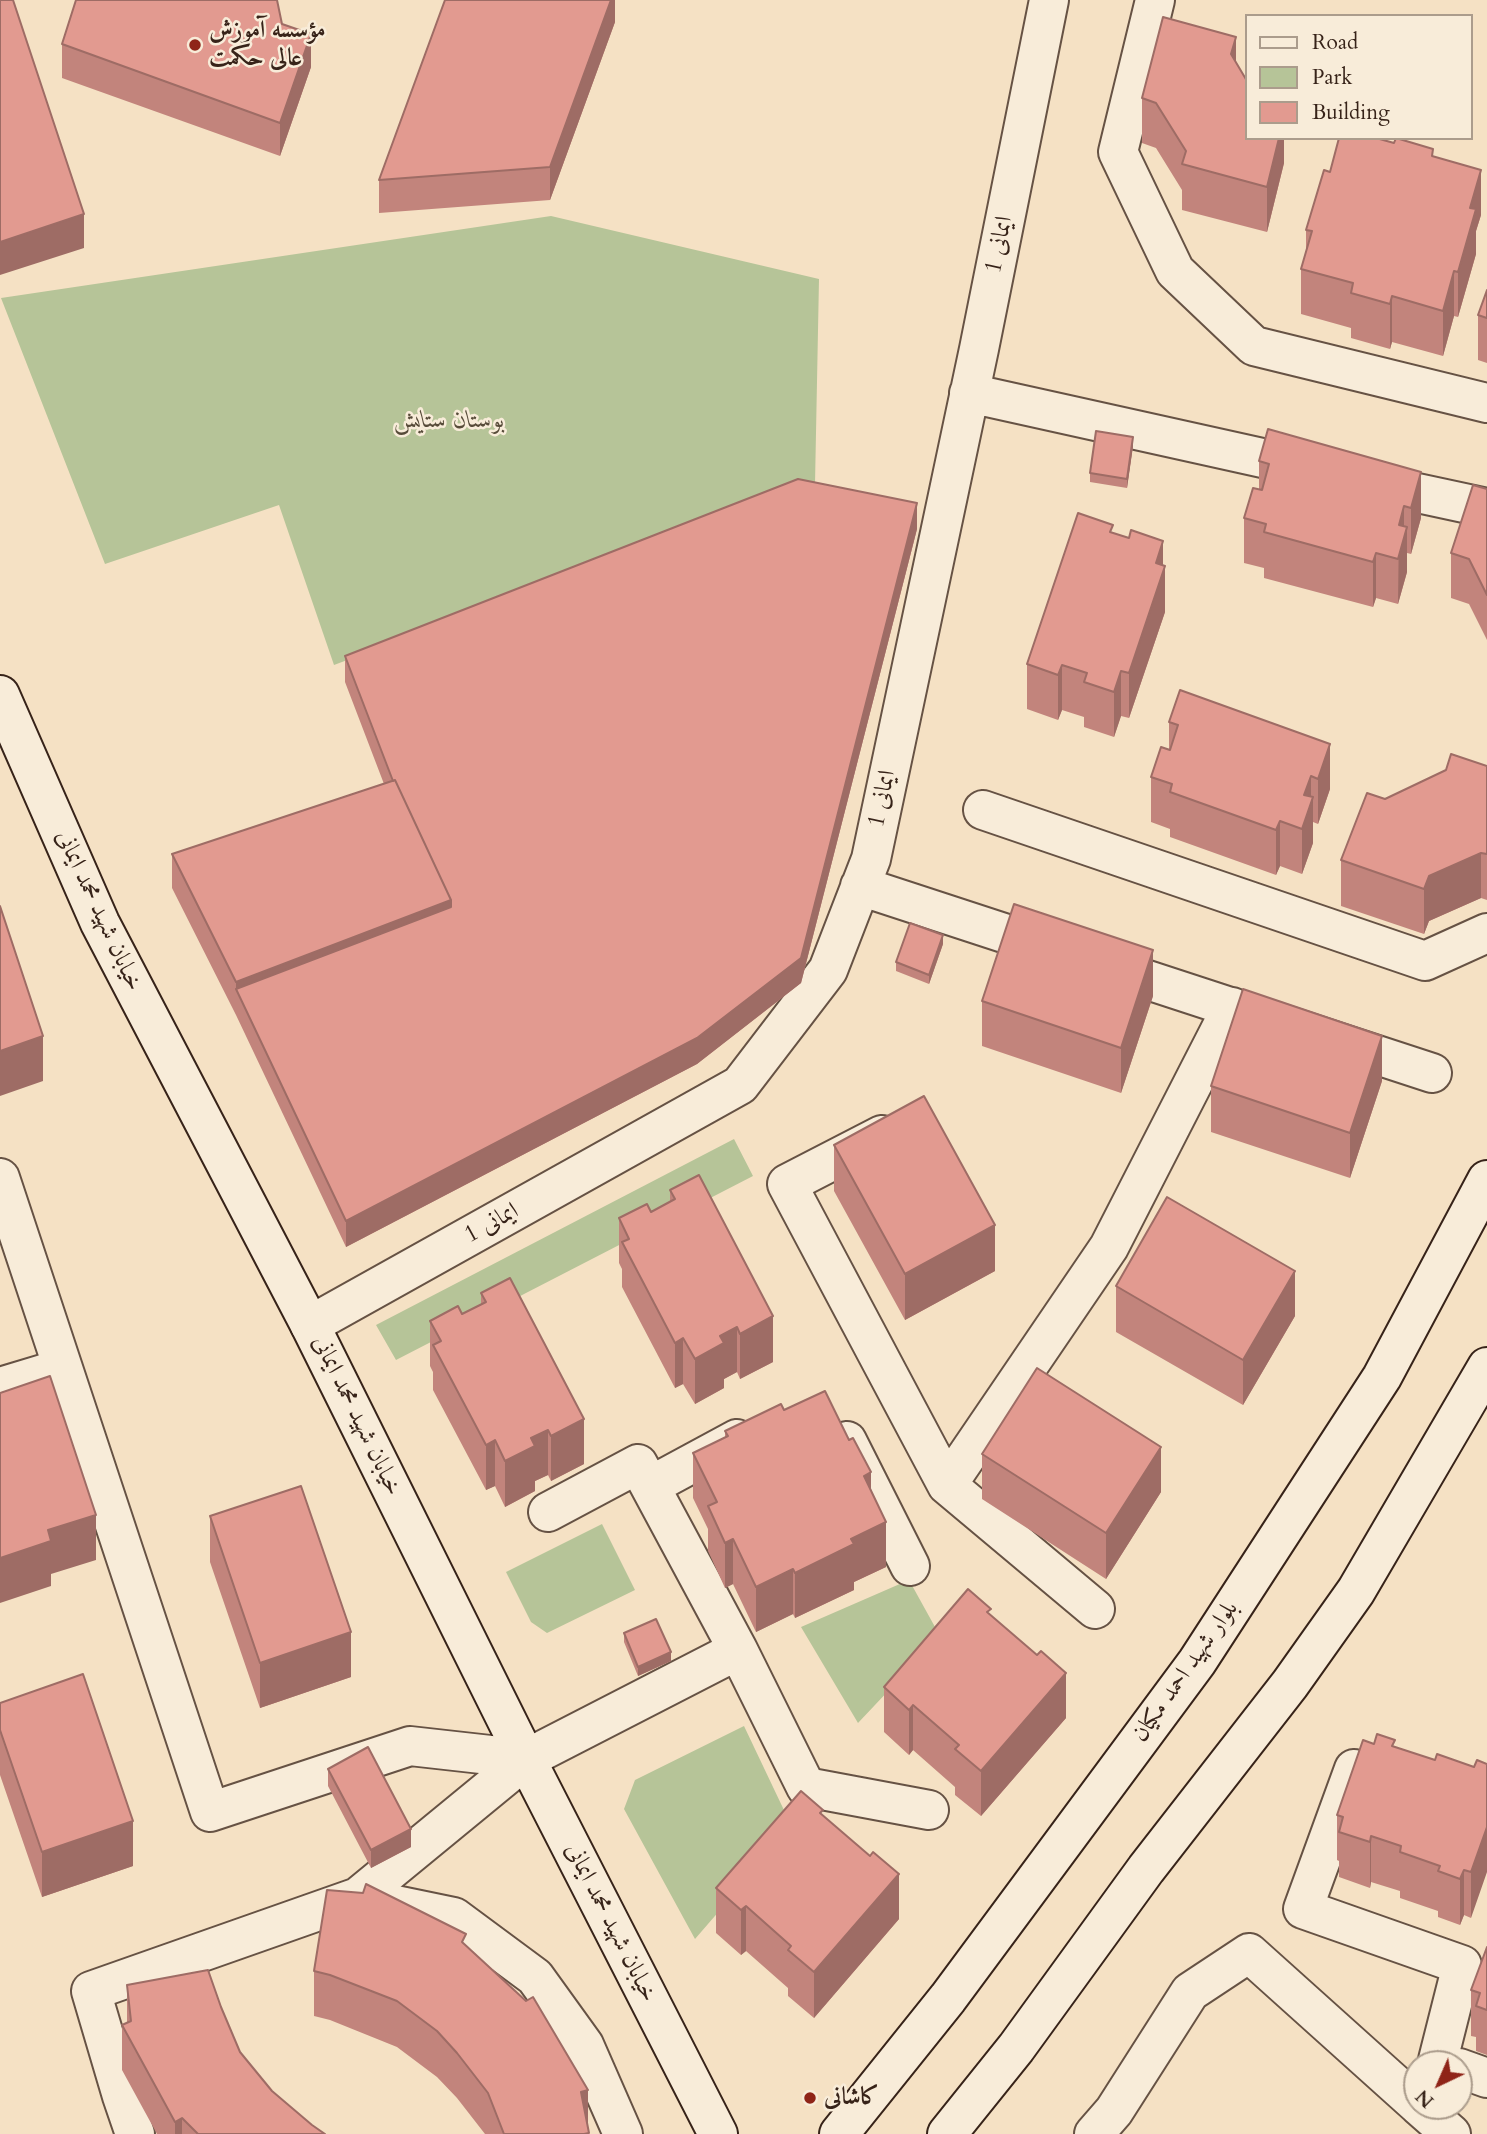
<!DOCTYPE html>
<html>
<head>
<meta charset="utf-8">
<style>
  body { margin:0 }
  #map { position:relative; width:1487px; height:2134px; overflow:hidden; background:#f5e1c4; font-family:Cardo,serif }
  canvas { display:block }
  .legend { position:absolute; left:1245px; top:14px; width:228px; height:126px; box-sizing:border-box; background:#f8ecd9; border:2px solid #ab9c8c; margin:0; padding:9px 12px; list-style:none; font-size:21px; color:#372319 }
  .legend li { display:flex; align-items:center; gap:14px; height:35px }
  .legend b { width:35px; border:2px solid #ab9c8c }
  .north { position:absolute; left:1403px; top:2050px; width:70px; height:70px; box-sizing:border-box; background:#f8ecd9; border:2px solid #ab9c8c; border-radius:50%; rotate:224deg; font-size:19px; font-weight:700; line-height:28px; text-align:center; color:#372319 }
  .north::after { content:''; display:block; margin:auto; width:24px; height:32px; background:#8f2418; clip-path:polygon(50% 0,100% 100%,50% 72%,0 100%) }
</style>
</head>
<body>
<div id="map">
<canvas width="1487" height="2134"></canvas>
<ul class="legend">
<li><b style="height:9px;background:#f8ecd9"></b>Road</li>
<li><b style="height:19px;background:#b6c498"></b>Park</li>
<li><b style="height:19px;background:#e29a90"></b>Building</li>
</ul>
<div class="north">N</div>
</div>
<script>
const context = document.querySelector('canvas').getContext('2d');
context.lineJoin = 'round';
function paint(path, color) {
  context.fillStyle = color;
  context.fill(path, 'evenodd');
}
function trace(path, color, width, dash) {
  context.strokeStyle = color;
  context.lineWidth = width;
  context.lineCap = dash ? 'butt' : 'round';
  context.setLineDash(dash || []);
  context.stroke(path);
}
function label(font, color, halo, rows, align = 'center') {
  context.font = font + ' Cardo,Amiri,serif';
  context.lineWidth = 5;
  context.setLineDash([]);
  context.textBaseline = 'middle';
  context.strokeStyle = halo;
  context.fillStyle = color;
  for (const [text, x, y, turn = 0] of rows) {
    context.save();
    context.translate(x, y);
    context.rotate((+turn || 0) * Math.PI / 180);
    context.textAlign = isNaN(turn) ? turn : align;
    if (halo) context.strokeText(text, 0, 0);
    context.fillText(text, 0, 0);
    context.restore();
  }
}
paint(new Path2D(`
  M 551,216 L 819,279 L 815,484 L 334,665 L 279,505 L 105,564 L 1,298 Z
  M 734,1139 L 753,1176 L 396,1360 L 376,1325 Z
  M 602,1524 L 635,1590 L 547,1633 L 531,1622 L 506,1572 Z
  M 909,1580 L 940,1636 L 858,1723 L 801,1627 Z
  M 744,1726 L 792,1827 L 695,1939 L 624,1809 L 635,1780 Z`), '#b6c498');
const street = new Path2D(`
  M 1155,0 L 1118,152 L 1175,271 L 1254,346 L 1487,403
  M 969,393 L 1312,469
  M 1371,483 L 1487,508
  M 983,810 L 1425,961 L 1487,933
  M 860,886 L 1432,1073
  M 882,1135 L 787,1184 L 947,1485 L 1095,1609
  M 0,1178 L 210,1812 L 410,1746 L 526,1759
  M 310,1325 L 740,1085 L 828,970 L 871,859 L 979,349 L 1049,0
  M 0,1387 L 63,1368
  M 847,1441 L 910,1566
  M 947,1485 L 1109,1247 L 1232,1007
  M 650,1486 L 737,1439
  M 738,1650 L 806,1787 L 929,1810
  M 1354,1769 L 1303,1909 L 1462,1965 L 1438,2060 L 1449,2064
  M 367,1899 L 454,1917 L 535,1977 L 584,2045 L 623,2134
  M 1459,2068 L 1487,2078
  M 1419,2106 L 1451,2134
  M 135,2134 L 122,2096 L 91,1991 L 358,1897 L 526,1759 L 738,1650 L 638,1464 L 548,1512
  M 1094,2134 L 1114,2111 L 1190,1992 L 1249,1953 L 1417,2104`);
const secondary = new Path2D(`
  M 0,695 L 100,923 L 310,1325 L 526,1759 L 718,2134
  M 839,2134 L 948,1998 L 1197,1662 L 1382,1377 L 1487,1180
  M 947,2134 L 1016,2048 L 1146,1869 L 1290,1684 L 1356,1591 L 1487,1367`);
trace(street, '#665244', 42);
trace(secondary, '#372319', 42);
trace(street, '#f8ecd9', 38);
trace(secondary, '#f8ecd9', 38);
paint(new Path2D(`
  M 615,0 L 615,22 L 550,200 L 379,213 L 379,180 Z
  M 282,24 L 311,67 L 280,156 L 62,78 L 62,44 Z
  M 1236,62 L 1247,138 L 1284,138 L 1284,163 L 1267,232 L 1182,210 L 1182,190 L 1156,148 L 1142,143 L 1142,98 Z
  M 1433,156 L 1481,215 L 1476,231 L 1476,254 L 1458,317 L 1454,316 L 1443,356 L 1392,342 L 1390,349 L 1351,338 L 1351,328 L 1301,314 L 1301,269 L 1306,251 L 1306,230 L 1330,172 Z
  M 1487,290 L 1487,363 L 1478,360 L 1478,315 Z
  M 1133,446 L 1127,488 L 1090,482 L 1090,473 Z
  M 1259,461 L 1421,472 L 1421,518 L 1411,554 L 1407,553 L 1407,572 L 1398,604 L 1376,598 L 1373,607 L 1264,578 L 1264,568 L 1244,563 L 1244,518 L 1259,489 Z
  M 1487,489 L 1487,640 L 1469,604 L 1451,598 L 1451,553 Z
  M 917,529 L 801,983 L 697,1064 L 346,1247 L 236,1015 L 172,888 L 172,854 L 384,784 L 345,682 L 345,656 Z
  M 1113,533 L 1163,566 L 1165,612 L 1129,718 L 1121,716 L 1114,737 L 1084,727 L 1084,717 L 1062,710 L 1058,720 L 1027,709 L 1027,664 Z
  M 1169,722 L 1330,744 L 1330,789 L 1318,824 L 1313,822 L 1313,843 L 1302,874 L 1280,866 L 1276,875 L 1170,837 L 1170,829 L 1151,822 L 1151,777 L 1169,750 Z
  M 1487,766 L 1487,900 L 1481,898 L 1429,921 L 1424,934 L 1341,906 L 1341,860 L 1385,799 Z
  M 943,944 L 929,984 L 896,971 L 896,962 Z
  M 1153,996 L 1121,1093 L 982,1046 L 982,1001 Z
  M 1382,1081 L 1350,1178 L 1211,1132 L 1211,1086 Z
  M 834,1145 L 995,1271 L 905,1320 L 834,1191 Z
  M 670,1190 L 773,1362 L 740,1379 L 737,1372 L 724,1379 L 724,1388 L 695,1404 L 683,1384 L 675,1388 L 622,1287 L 622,1269 L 619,1263 L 619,1218 L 651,1212 L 670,1202 Z
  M 1116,1286 L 1295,1316 L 1243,1405 L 1116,1332 Z
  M 481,1293 L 584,1464 L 551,1481 L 548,1475 L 535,1481 L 535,1491 L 505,1507 L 495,1486 L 486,1490 L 433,1390 L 433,1372 L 430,1366 L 430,1321 L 462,1314 L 481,1304 Z
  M 725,1431 L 871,1489 L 886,1567 L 854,1582 L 854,1590 L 795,1618 L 793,1614 L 756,1632 L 733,1584 L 725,1588 L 708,1551 L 708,1529 L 693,1498 L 693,1453 L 725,1437 Z
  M 982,1454 L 1161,1492 L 1106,1579 L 982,1499 Z
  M 210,1516 L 351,1677 L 260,1708 L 210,1562 Z
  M 991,1615 L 1066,1718 L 981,1816 L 955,1795 L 955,1787 L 913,1750 L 909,1755 L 884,1732 L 884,1687 Z
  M 624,1633 L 671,1661 L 638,1676 L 624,1642 Z
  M 0,1703 L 133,1866 L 42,1897 L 0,1775 Z
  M 1374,1744 L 1395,1747 L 1435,1760 L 1474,1767 L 1471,1918 L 1464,1915 L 1460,1925 L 1438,1917 L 1438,1911 L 1400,1898 L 1400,1891 L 1371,1882 L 1370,1888 L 1339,1877 L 1339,1861 L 1337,1860 L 1337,1815 Z
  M 328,1769 L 411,1847 L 371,1868 L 328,1786 Z
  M 823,1815 L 899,1919 L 814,2018 L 788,1996 L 788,1988 L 746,1951 L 741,1955 L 716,1933 L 716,1888 Z
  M 363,1893 L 466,1945 L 588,2127 L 589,2134 L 485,2134 L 457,2098 L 437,2077 L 397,2047 L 330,2020 L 314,2016 L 314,1971 Z
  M 1487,1947 L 1487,2055 L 1476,2051 L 1476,2037 L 1471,2036 L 1471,1990 Z
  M 127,1985 L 221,2007 L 240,2052 L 272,2091 L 312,2125 L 325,2134 L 157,2134 L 122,2070 L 122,2025 L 127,2023 Z`), '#c2847c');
paint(new Path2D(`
  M 611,0 L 615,0 L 615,22 L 550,200 L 550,167 Z
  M 311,34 L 311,67 L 280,156 L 280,123 Z
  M 1236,37 L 1236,82 L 1231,54 Z
  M 1279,138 L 1284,138 L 1284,163 L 1267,232 L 1267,187 Z
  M 1481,170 L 1481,215 L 1476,231 L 1476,254 L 1458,317 L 1458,272 L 1470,208 Z
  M 84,214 L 84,248 L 0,275 L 0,242 Z
  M 1454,271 L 1454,316 L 1443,356 L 1443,311 Z
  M 1392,296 L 1392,342 L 1390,349 L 1390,304 Z
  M 1133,437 L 1133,446 L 1127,488 L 1127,479 Z
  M 1421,472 L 1421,518 L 1411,554 L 1411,508 Z
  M 917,503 L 917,529 L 801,983 L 697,1064 L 346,1247 L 346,1221 Z
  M 1404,506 L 1404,538 L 1407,527 L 1407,572 L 1398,604 L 1399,525 Z
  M 1163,541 L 1163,571 L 1165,566 L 1165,612 L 1129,718 L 1129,673 L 1156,563 Z
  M 1376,553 L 1376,598 L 1373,607 L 1373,562 Z
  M 1062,665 L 1062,710 L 1058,720 L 1058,675 Z
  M 1121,671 L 1121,716 L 1114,737 L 1114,692 Z
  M 1330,744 L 1330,789 L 1318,824 L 1318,779 Z
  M 1311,776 L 1311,803 L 1313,797 L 1313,843 L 1302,874 L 1302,829 L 1304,795 Z
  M 1280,821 L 1280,866 L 1276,875 L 1276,830 Z
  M 1481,853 L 1481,898 L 1429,921 L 1424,934 L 1424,889 L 1429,876 Z
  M 451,900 L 451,933 L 236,989 L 236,1015 L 236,982 Z
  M 943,935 L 943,944 L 929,984 L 929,975 Z
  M 1153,950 L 1153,996 L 1121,1093 L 1121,1048 Z
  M 43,1036 L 43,1081 L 0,1096 L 0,1051 Z
  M 1382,1036 L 1382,1081 L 1350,1178 L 1350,1133 Z
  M 995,1225 L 995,1271 L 905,1320 L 905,1274 Z
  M 1295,1271 L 1295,1316 L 1243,1405 L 1243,1360 Z
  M 773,1316 L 773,1362 L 740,1379 L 740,1334 Z
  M 737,1327 L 737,1372 L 724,1379 L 724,1388 L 695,1404 L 695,1359 L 720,1336 Z
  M 683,1338 L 683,1384 L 675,1388 L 675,1343 Z
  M 584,1419 L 584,1464 L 551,1481 L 551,1436 Z
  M 548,1430 L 548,1475 L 535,1481 L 535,1491 L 505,1507 L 505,1461 L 531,1438 Z
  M 495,1440 L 495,1486 L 486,1490 L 486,1445 Z
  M 1161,1447 L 1161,1492 L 1106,1579 L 1106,1533 Z
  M 871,1472 L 871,1518 L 864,1476 Z
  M 96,1515 L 96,1560 L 51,1574 L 51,1586 L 0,1603 L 0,1558 L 48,1530 Z
  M 886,1522 L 886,1567 L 854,1582 L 854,1590 L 795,1618 L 795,1573 L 851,1539 Z
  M 733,1539 L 733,1584 L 725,1588 L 725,1543 Z
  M 793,1569 L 793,1614 L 756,1632 L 756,1587 Z
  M 351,1632 L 351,1677 L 260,1708 L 260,1663 Z
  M 671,1652 L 671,1661 L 638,1676 L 638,1667 Z
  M 1066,1673 L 1066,1718 L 981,1816 L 981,1771 Z
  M 913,1705 L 913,1750 L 909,1755 L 909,1710 Z
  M 133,1821 L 133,1866 L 42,1897 L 42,1852 Z
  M 1487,1827 L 1487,1872 L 1471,1918 L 1471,1872 Z
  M 411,1829 L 411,1847 L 371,1868 L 371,1850 Z
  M 1371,1836 L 1371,1882 L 1370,1888 L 1370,1842 Z
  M 1464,1870 L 1464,1915 L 1460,1925 L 1460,1879 Z
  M 899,1874 L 899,1919 L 814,2018 L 814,1972 Z
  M 746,1906 L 746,1951 L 741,1955 L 741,1910 Z
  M 588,2090 L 588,2133 L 589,2134 L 581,2134 L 581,2092 Z
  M 182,2118 L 182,2134 L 175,2134 L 175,2122 Z`), '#9e6c65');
const building = new Path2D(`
  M 0,0 L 13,0 L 84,214 L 0,242 Z
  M 76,0 L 277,0 L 282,24 L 311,34 L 280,123 L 62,44 Z
  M 445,0 L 611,0 L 550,167 L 379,180 Z
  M 1163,17 L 1236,37 L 1231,54 L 1247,81 L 1247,138 L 1279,138 L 1267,187 L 1182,164 L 1186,151 L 1156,103 L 1142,98 Z
  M 1339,138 L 1376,138 L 1394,143 L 1396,138 L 1433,149 L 1432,156 L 1481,170 L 1470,208 L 1476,209 L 1458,272 L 1454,271 L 1443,311 L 1392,296 L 1390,304 L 1351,293 L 1353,283 L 1301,269 L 1312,231 L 1306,230 L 1324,170 L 1330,172 Z
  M 1487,290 L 1487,318 L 1478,315 Z
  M 1268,429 L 1421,472 L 1411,508 L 1404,506 L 1399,525 L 1407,527 L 1398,559 L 1376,553 L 1373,562 L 1264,532 L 1266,524 L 1244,518 L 1253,488 L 1262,490 L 1269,464 L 1259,461 Z
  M 1096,431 L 1133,437 L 1127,479 L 1090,473 Z
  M 798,479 L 917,503 L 801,958 L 697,1038 L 346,1221 L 236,989 L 451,907 L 451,900 L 395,780 L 393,781 L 345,656 Z
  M 1473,485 L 1487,489 L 1487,595 L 1469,559 L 1451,553 Z
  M 1078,513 L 1113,525 L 1110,532 L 1129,538 L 1131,530 L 1163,541 L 1156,563 L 1165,566 L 1129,673 L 1121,671 L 1114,692 L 1084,682 L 1087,673 L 1062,665 L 1058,675 L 1027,664 Z
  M 1180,690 L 1330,744 L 1318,779 L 1311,776 L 1304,795 L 1313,797 L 1302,829 L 1280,821 L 1276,830 L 1170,792 L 1172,784 L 1151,777 L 1161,747 L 1170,750 L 1178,725 L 1169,722 Z
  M 1451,754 L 1487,766 L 1487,854 L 1481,853 L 1429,876 L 1424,889 L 1341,860 L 1367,793 L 1385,799 L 1446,770 Z
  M 395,780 L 451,900 L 236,982 L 172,854 Z
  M 1014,904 L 1153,950 L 1121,1048 L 982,1001 Z
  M 0,906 L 43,1036 L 0,1051 Z
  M 910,923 L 943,935 L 929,975 L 896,962 Z
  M 1243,989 L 1382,1036 L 1350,1133 L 1211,1086 Z
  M 924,1096 L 995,1225 L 905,1274 L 834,1145 Z
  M 699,1175 L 773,1316 L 740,1334 L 737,1327 L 720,1336 L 724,1343 L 695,1359 L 683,1338 L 675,1343 L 622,1242 L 629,1239 L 619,1218 L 647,1204 L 651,1212 L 675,1199 L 670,1190 Z
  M 1167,1197 L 1295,1271 L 1243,1360 L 1116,1286 Z
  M 510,1278 L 584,1419 L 551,1436 L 548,1430 L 531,1438 L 535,1446 L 505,1461 L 495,1440 L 486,1445 L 433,1345 L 441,1341 L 430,1321 L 458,1306 L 462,1314 L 486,1302 L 481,1293 Z
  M 1037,1368 L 1161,1447 L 1106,1533 L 982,1454 Z
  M 50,1376 L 96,1515 L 48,1530 L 51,1541 L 0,1558 L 0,1393 Z
  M 825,1391 L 849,1440 L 853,1438 L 871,1472 L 864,1476 L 886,1522 L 851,1539 L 854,1544 L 795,1573 L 793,1569 L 756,1587 L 733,1539 L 725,1543 L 708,1506 L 717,1502 L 693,1453 L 728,1436 L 725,1431 L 781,1404 L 784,1410 Z
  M 301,1486 L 351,1632 L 260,1663 L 210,1516 Z
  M 968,1589 L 991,1609 L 987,1612 L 1037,1655 L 1041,1651 L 1066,1673 L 981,1771 L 955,1749 L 959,1745 L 913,1705 L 909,1710 L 884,1687 Z
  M 656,1619 L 671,1652 L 638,1667 L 624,1633 Z
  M 83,1674 L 133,1821 L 42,1852 L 0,1730 L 0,1703 Z
  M 1377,1734 L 1395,1740 L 1392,1746 L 1435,1760 L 1437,1754 L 1474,1767 L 1477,1760 L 1487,1764 L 1487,1827 L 1471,1872 L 1464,1870 L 1460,1879 L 1438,1871 L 1440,1866 L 1400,1852 L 1401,1846 L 1371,1836 L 1370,1842 L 1339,1832 L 1343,1817 L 1337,1815 L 1363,1740 L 1374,1744 Z
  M 368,1747 L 411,1829 L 371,1850 L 328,1769 Z
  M 801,1791 L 823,1810 L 820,1813 L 870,1856 L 873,1852 L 899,1874 L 814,1972 L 788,1950 L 791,1946 L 746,1906 L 741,1910 L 716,1888 Z
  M 366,1884 L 466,1934 L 462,1942 L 526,2001 L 533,1997 L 588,2090 L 581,2092 L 589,2133 L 584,2134 L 504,2134 L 488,2093 L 457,2053 L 437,2031 L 397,2001 L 330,1975 L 314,1971 L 327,1890 L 363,1893 Z
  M 1487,1947 L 1487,2010 L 1476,2006 L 1480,1993 L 1471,1990 Z
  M 208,1970 L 221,2007 L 240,2052 L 272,2091 L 312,2125 L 325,2134 L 198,2134 L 182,2118 L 175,2122 L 122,2025 L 131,2021 L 127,1985 Z`);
paint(building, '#e29a90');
trace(building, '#9e6c65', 2);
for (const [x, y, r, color] of [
  [195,45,7,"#8f2418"],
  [810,2098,7,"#8f2418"]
]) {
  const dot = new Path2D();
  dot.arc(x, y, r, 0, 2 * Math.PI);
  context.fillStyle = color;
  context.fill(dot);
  trace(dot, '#f8ecd9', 2.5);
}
label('bold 24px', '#372319', '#f8ecd9', [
  ["مؤسسه آموزش",209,31],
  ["عالی حکمت",209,59],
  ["کاشانی",824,2098]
], 'left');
label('24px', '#372319', '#f8ecd9', [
  ["ایمانی 1",1000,245,-78],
  ["ایمانی 1",883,799,-78],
  ["خیابان شهید محمد ایمانی",98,911,65],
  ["ایمانی 1",492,1224,-29],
  ["خیابان شهید محمد ایمانی",356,1416,64],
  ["بلوار شهید احمد مکیان",1186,1672,-55],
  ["خیابان شهید محمد ایمانی",610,1923,63]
]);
label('italic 24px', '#574b39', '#f8ecd9', [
  ["بوستان ستایش",449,421]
]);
</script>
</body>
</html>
